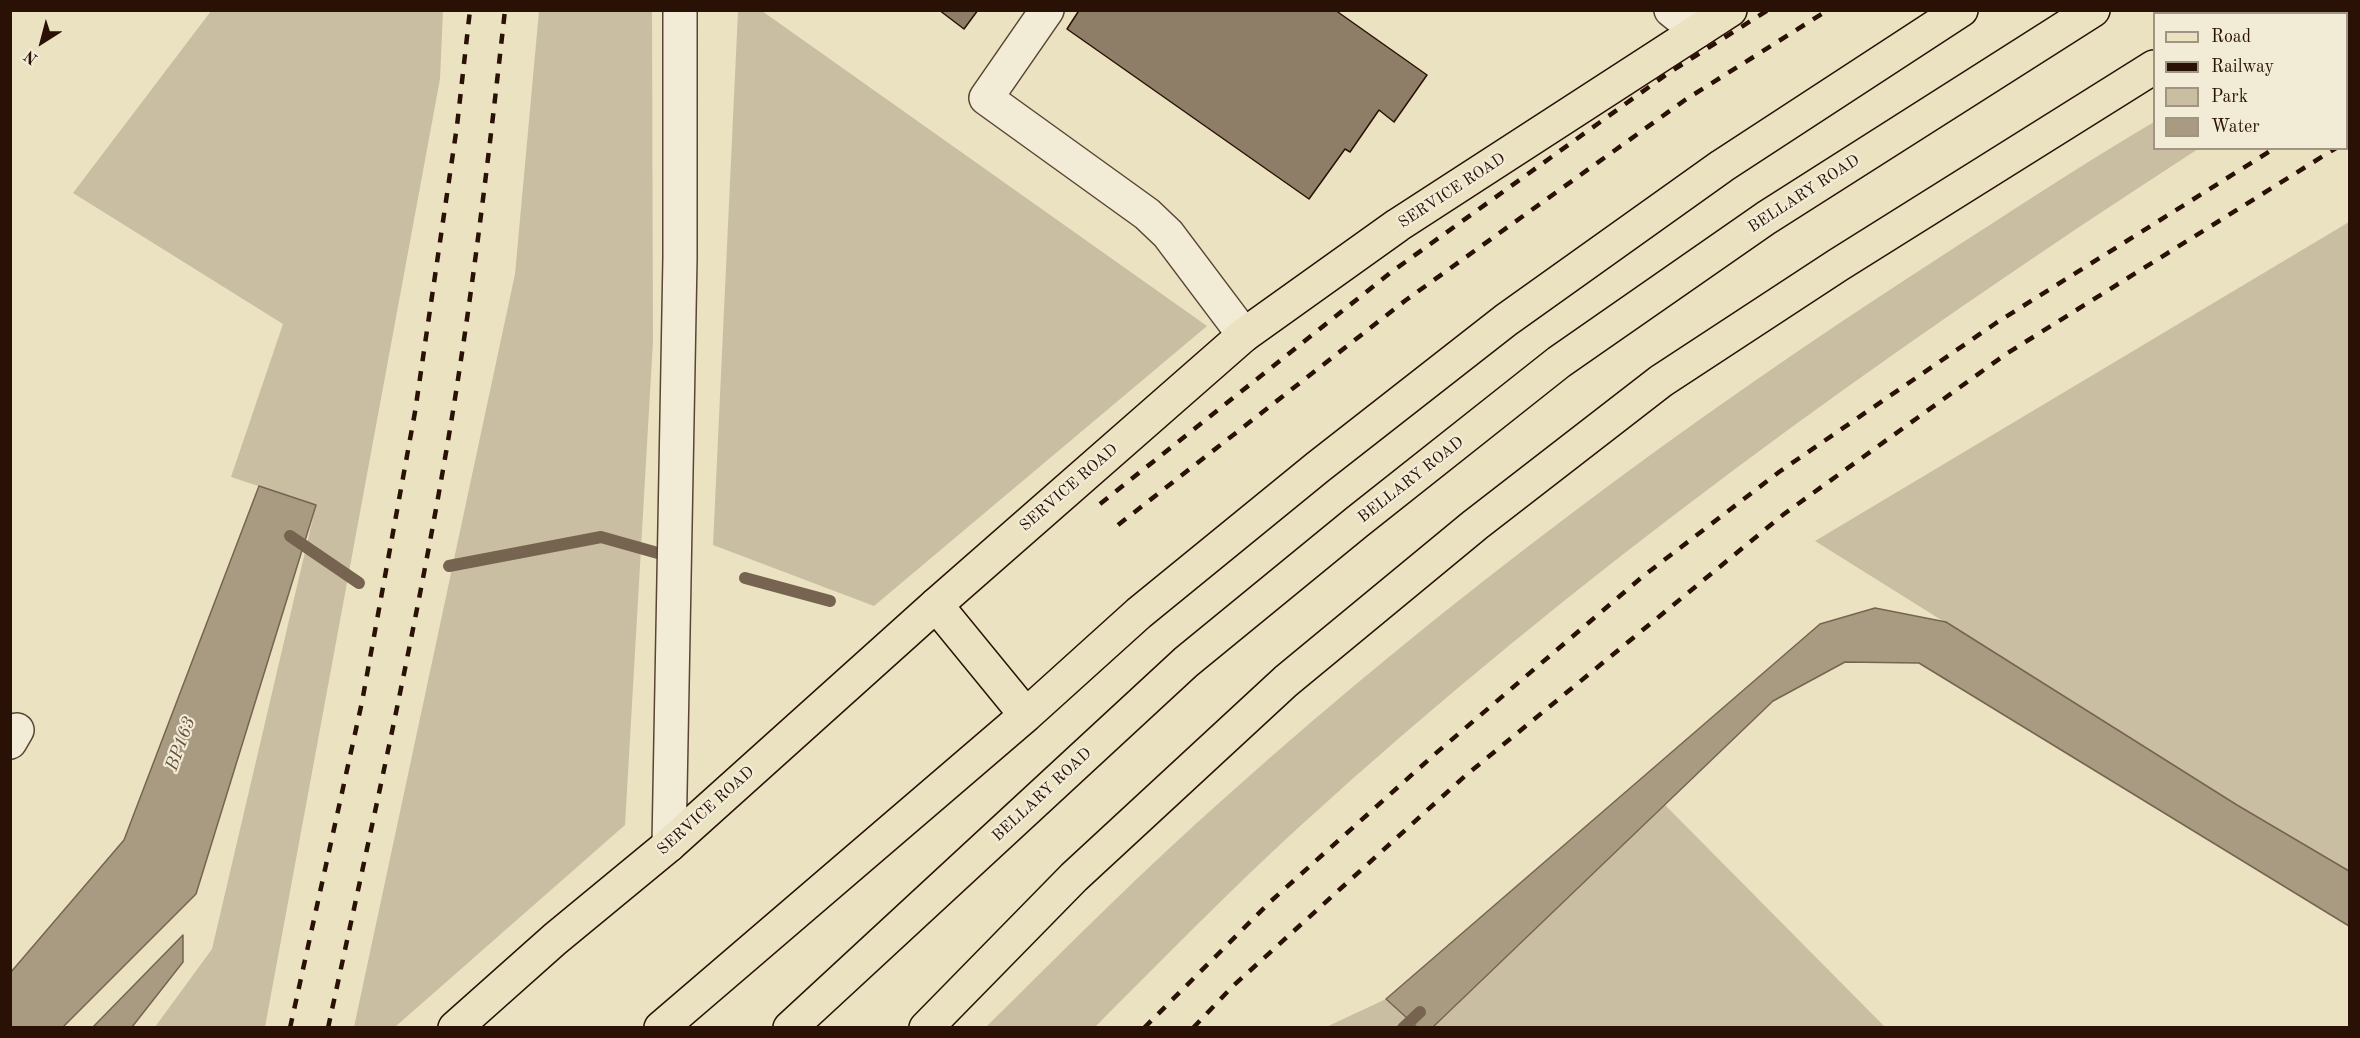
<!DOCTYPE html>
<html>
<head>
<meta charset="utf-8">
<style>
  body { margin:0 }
  #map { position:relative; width:2360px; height:1038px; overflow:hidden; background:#ebe2c2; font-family:"Old Standard TT",serif }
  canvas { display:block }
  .frame { position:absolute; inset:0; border:12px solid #291105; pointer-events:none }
  .legend { position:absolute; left:2153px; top:12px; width:195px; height:138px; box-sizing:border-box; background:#f2ecd7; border:2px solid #a29483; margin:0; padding:8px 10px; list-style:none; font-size:18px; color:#291105 }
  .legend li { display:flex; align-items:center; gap:12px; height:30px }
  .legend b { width:30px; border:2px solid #a29483 }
  .north { position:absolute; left:12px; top:12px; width:60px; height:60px; -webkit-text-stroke:4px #f2ecd7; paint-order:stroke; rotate:216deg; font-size:16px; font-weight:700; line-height:24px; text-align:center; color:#291105 }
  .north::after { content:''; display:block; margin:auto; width:21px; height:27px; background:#291105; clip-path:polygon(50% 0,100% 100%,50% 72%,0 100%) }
</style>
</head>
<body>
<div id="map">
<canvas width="2360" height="1038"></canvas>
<div class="frame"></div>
<ul class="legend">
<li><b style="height:8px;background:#ebe2c2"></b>Road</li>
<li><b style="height:8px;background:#291105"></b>Railway</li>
<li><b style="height:16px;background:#cabea2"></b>Park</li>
<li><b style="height:16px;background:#a99b82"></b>Water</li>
</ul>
<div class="north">N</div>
</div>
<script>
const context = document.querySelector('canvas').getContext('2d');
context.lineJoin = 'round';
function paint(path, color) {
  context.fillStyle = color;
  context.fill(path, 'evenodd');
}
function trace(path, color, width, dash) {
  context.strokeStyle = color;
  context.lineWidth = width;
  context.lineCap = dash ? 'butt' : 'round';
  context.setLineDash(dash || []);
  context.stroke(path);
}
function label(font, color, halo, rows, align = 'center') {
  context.font = font + ' "Old Standard TT",serif';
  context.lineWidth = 4.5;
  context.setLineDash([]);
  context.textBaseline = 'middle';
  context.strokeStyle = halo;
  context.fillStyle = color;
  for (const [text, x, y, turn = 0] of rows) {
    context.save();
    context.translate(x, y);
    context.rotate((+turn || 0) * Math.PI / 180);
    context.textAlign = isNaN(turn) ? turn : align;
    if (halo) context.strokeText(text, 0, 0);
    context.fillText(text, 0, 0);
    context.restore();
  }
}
paint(new Path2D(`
  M 2344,10 L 2349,11 L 2349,56 L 2347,57 L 2346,14 L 2339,13 Z
  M 211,11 L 443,11 L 440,79 L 265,1027 L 155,1027 L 212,949 L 316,505 L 231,477 L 283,324 L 73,193 Z
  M 539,11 L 652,11 L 653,341 L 625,825 L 395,1027 L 354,1027 L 515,274 Z
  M 738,11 L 762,11 L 1207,326 L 874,606 L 713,545 Z
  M 2154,122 L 2154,148 L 2198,149 C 1883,353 1576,574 1298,828 C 1228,892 1162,960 1095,1027 L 986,1027 C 1065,949 1144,869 1228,795 C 1448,598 1686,421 1934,261 C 2007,214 2079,166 2154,122 Z
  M 2349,222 L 2349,871 L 2237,805 L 1815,541 Z
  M 1665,805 L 1885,1027 L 1433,1028 Z
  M 1386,999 L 1417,1027 L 1324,1028 Z`), '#cabea2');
const water = new Path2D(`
  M 259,486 L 316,505 L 196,894 L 63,1027 L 11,1027 L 11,972 L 124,840 Z
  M 1875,608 L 1946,622 L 2237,805 L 2349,871 L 2349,926 L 1919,663 L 1845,662 L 1773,701 L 1433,1027 L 1417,1027 L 1386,999 L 1820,624 Z
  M 183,935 L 183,962 L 132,1027 L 93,1027 Z`);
paint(water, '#a99b82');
trace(water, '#766450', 1.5);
trace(new Path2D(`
  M 290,536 L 359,583
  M 449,566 L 601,537 L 672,557
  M 745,578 L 830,601
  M 1403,1028 L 1420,1012`), '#766450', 12);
const building = new Path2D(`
  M 939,10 L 978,10 L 964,29 Z
  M 1077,10 L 1335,10 L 1427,75 L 1394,122 L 1379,110 L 1350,152 L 1345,149 L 1309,199 L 1067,29 L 1078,12 Z`);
paint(building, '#8e7e67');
trace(building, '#291105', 1.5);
const minor = new Path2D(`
  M 1047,10 L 986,98 L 1147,214 L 1168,234 L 1244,335
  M 1671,10 L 1697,31
  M 10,742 L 17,730
  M 669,845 L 680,258 L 680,10`);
const major = new Path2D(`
  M 2240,14 L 2245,10
  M 455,1028 L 555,939 L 669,845 L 936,605 L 1244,335 L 1398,225 L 1730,10
  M 926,1028 L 1074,877 L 1286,681 L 1475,525 L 1661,381 L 1838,265 L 2154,67`);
const highway = new Path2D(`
  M 936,605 L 1026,715
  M 661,1028 L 1026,715 L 1139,613 L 1318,467 L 1506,320 L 1722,166 L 1961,10
  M 790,1028 L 1186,662 L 1357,522 L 1559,362 L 1766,218 L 2093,10`);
trace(minor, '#5a4534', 36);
trace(major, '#291105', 36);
trace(highway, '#291105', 36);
trace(minor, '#f2ecd7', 33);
trace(major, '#ebe2c2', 33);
trace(highway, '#ebe2c2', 33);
trace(new Path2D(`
  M 2346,104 L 2350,102
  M 2346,142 L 2350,140
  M 1100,504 L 1390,273 L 1667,74 L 1768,10
  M 1118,525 L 1406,300 L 1685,100 L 1828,10
  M 290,1028 L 362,702 L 415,412 L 457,126 L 470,10
  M 328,1028 C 372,825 418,622 452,417 C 474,282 490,146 505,10
  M 1144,1028 L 1271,901 L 1435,754 L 1642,577 L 1779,472 L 1996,323 L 2275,148
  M 1193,1028 L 1233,986 L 1465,776 L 1784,514 L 2006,354 L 2336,148`), '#291105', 4.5, [10, 10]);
label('16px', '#291105', '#f2ecd7', [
  ["SERVICE ROAD",1452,191,-33],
  ["BELLARY ROAD",1804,194,-33],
  ["BELLARY ROAD",1411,480,-38],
  ["SERVICE ROAD",1069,488,-41],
  ["BELLARY ROAD",1042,795,-43],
  ["SERVICE ROAD",706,811,-42]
]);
label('italic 18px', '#634f3d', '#f2ecd7', [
  ["BP163",181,744,-70]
]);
</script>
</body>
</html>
